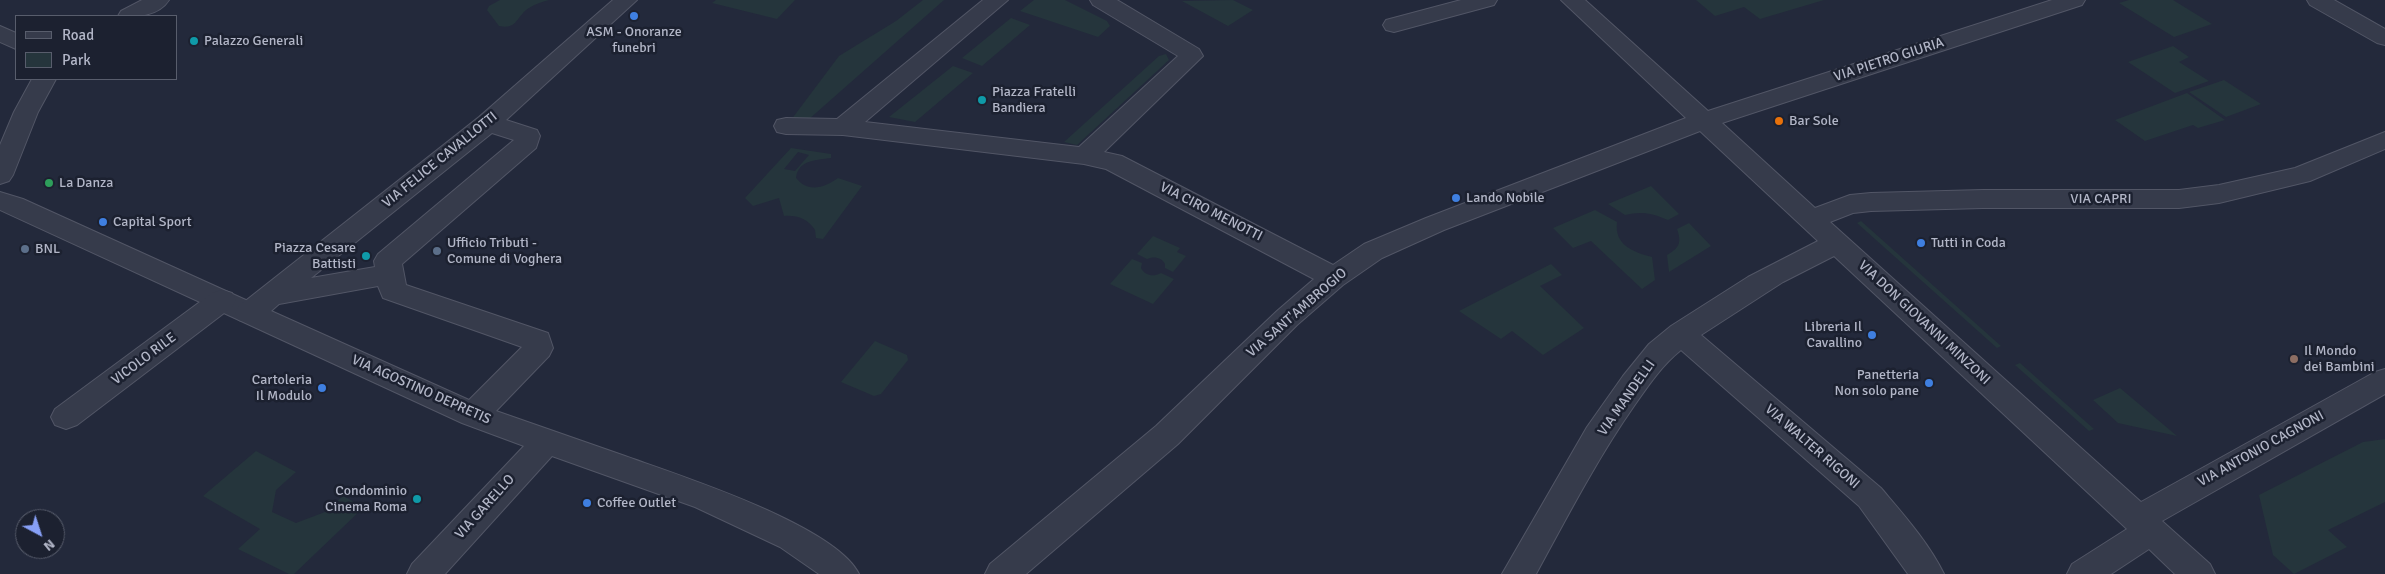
<!DOCTYPE html>
<html>
<head>
<meta charset="utf-8">
<style>
  body { margin:0 }
  #map { position:relative; width:2385px; height:574px; overflow:hidden; background:#23293b; font-family:Signika,sans-serif }
  canvas { display:block }
  .legend { position:absolute; left:15px; top:15px; width:162px; height:65px; box-sizing:border-box; background:#1c2130; border:1px solid #585d6c; margin:0; padding:6px 9px; list-style:none; font-size:15px; color:#b2b6c7 }
  .legend li { display:flex; align-items:center; gap:10px; height:25px }
  .legend b { width:25px; border:1px solid #585d6c }
  .north { position:absolute; left:15px; top:509px; width:50px; height:50px; box-sizing:border-box; background:#1c2130; border:1px solid #585d6c; border-radius:50%; rotate:140deg; font-size:14px; font-weight:700; line-height:20px; text-align:center; color:#b2b6c7 }
  .north::after { content:''; display:block; margin:auto; width:18px; height:22px; background:#87a0f7; clip-path:polygon(50% 0,100% 100%,50% 72%,0 100%) }
</style>
</head>
<body>
<div id="map">
<canvas width="2385" height="574"></canvas>
<ul class="legend">
<li><b style="height:6px;background:#363b4b"></b>Road</li>
<li><b style="height:14px;background:#25353c"></b>Park</li>
</ul>
<div class="north">N</div>
</div>
<script>
const context = document.querySelector('canvas').getContext('2d');
context.lineJoin = 'round';
function paint(path, color) {
  context.fillStyle = color;
  context.fill(path, 'evenodd');
}
function trace(path, color, width, dash) {
  context.strokeStyle = color;
  context.lineWidth = width;
  context.lineCap = dash ? 'butt' : 'round';
  context.setLineDash(dash || []);
  context.stroke(path);
}
function label(font, color, halo, rows, align = 'center') {
  context.font = font + ' Signika,sans-serif';
  context.lineWidth = 5;
  context.setLineDash([]);
  context.textBaseline = 'middle';
  context.strokeStyle = halo;
  context.fillStyle = color;
  for (const [text, x, y, turn = 0] of rows) {
    context.save();
    context.translate(x, y);
    context.rotate((+turn || 0) * Math.PI / 180);
    context.textAlign = isNaN(turn) ? turn : align;
    if (halo) context.strokeText(text, 0, 0);
    context.fillText(text, 0, 0);
    context.restore();
  }
}
paint(new Path2D(`
  M 500,0 L 549,0 C 542,2 535,4 529,8 C 516,16 518,30 499,26 L 487,10 L 489,6 Z
  M 716,0 L 795,0 L 777,19 L 712,3 Z
  M 923,0 L 944,0 L 808,120 L 791,120 L 839,56 L 896,21 Z
  M 1034,0 L 1065,0 L 1107,21 L 1110,26 L 1098,37 L 1020,11 Z
  M 1233,0 L 1253,10 L 1228,26 L 1182,1 Z
  M 1696,0 L 1824,0 L 1760,19 L 1744,7 L 1715,16 Z
  M 2129,0 L 2173,0 L 2212,24 L 2174,37 L 2119,3 Z
  M 1011,18 L 1030,25 L 982,66 L 962,58 Z
  M 2173,46 L 2189,57 L 2179,62 L 2209,81 L 2175,93 L 2128,62 Z
  M 1166,54 L 1169,60 L 1077,145 L 1064,142 L 1159,56 Z
  M 953,66 L 973,73 L 915,122 L 889,117 Z
  M 2224,80 L 2261,104 L 2226,117 L 2189,92 Z
  M 2187,93 L 2225,120 L 2198,128 L 2193,125 L 2145,141 L 2115,120 Z
  M 791,148 L 831,154 L 831,158 C 816,160 798,160 796,178 C 808,193 824,188 838,178 L 862,186 L 823,239 L 816,238 L 815,230 C 808,219 797,215 784,216 L 779,198 L 753,206 L 745,198 ZM 798,152 L 809,155 L 795,171 L 784,169 Z
  M 1651,186 L 1679,214 L 1668,220 C 1652,213 1641,211 1625,215 L 1608,204 Z
  M 1595,210 L 1617,222 C 1614,245 1633,252 1652,257 L 1655,280 L 1642,289 L 1591,241 L 1573,248 L 1553,228 Z
  M 1861,221 L 2001,346 L 1997,348 L 1857,223 Z
  M 1689,223 L 1711,246 L 1669,272 L 1667,255 C 1679,248 1682,243 1677,229 Z
  M 1153,236 L 1180,248 L 1177,252 L 1186,256 L 1173,272 L 1165,268 L 1165,264 C 1162,257 1153,256 1147,259 L 1137,254 Z
  M 1132,259 L 1142,263 L 1141,268 C 1145,276 1154,277 1161,273 L 1174,279 L 1153,304 L 1110,284 Z
  M 1551,264 L 1562,275 L 1540,286 L 1584,328 L 1543,355 L 1512,331 L 1501,339 L 1459,311 Z
  M 875,341 L 907,355 L 908,360 L 881,394 L 874,396 L 841,382 Z
  M 2020,363 L 2094,429 L 2089,431 L 2015,365 Z
  M 2120,388 L 2177,436 L 2118,423 L 2093,400 Z
  M 2385,439 L 2385,502 L 2328,530 L 2347,547 L 2294,574 L 2273,555 L 2259,495 L 2363,442 Z
  M 256,451 L 296,472 L 276,490 L 272,512 L 296,523 L 325,512 L 343,496 L 364,507 L 294,574 L 289,574 L 238,549 L 260,529 L 203,496 Z`), '#25353c');
const pedestrian = new Path2D(`
  M 142,0 L 169,0 C 158,17 136,17 118,16 L 121,11 Z
  M 0,26 L 16,33 L 16,49 L 0,42 Z
  M 32,79 L 56,79 L 38,112 L 13,175 L 9,181 L 0,184 L 0,145 L 14,112 Z
  M 0,192 L 23,199 L 259,306 L 263,313 L 259,320 L 249,323 L 239,320 L 0,210 Z`);
const minor = new Path2D(`
  M 613,0 L 637,0 L 506,120 L 537,130 L 540,136 L 536,148 L 402,264 L 406,285 L 548,333 L 553,348 L 549,356 L 496,411 C 539,426 582,441 625,456 C 678,475 835,525 859,574 L 819,574 L 780,547 L 695,507 L 552,456 L 445,574 L 407,574 L 412,564 L 524,446 L 462,423 L 239,320 L 235,313 L 239,306 L 479,117 ZM 492,133 L 514,140 L 378,254 L 374,261 L 375,267 L 311,278 ZM 378,286 L 383,298 L 522,347 L 469,400 L 271,311 L 279,304 Z
  M 983,0 L 1008,0 L 865,122 L 1079,147 L 1178,56 L 1093,5 L 1090,0 L 1117,0 L 1199,49 L 1203,56 L 1104,152 L 1122,156 L 1333,265 L 1364,244 L 1426,218 L 1686,118 L 1561,0 L 1585,0 L 1708,111 L 2052,0 L 2085,0 L 2082,5 L 1722,123 L 1815,208 L 1850,195 L 1871,193 L 1983,190 L 2179,190 L 2219,185 L 2295,168 L 2385,132 L 2385,149 L 2310,181 L 2219,203 L 2179,208 L 1983,208 L 1871,211 L 1853,213 L 1830,222 L 2141,502 L 2375,372 L 2385,369 L 2385,394 L 2162,521 L 2210,564 L 2215,574 L 2175,574 L 2149,549 L 2111,574 L 2067,574 L 2072,564 L 2127,529 L 1834,256 L 1783,282 L 1701,335 L 1881,488 C 1903,514 1929,543 1944,574 L 1908,574 L 1859,506 L 1681,350 C 1662,365 1648,386 1634,406 C 1597,459 1567,517 1536,574 L 1502,574 L 1587,427 L 1623,376 L 1649,344 L 1671,326 L 1748,277 L 1818,241 L 1700,131 L 1444,230 L 1382,258 L 1343,285 L 1297,325 L 1178,444 L 1026,574 L 985,574 L 990,564 L 1156,426 L 1277,311 L 1314,279 L 1106,169 L 1084,164 L 843,135 L 786,134 L 777,132 L 774,126 L 777,120 L 786,118 L 837,119 Z
  M 1461,0 L 1497,0 L 1494,5 L 1394,32 L 1386,30 L 1383,25 L 1386,20 Z
  M 222,290 L 232,293 L 236,300 L 232,307 L 77,425 L 66,429 L 55,425 L 51,417 L 55,409 L 212,293 Z`);
const tertiary = new Path2D(`
  M 2307,0 L 2334,0 L 2385,29 L 2385,45 L 2377,43 L 2310,5 Z`);
trace(pedestrian, '#525666', 2);
trace(minor, '#525666', 2);
trace(tertiary, '#525666', 2);
paint(pedestrian, '#363b4b');
paint(minor, '#363b4b');
paint(tertiary, '#363b4b');
for (const [x, y, r, color] of [
  [634,16,5,"#3f7fe0"],
  [194,41,5,"#0f9aa8"],
  [982,100,5,"#0f9aa8"],
  [1779,121,5,"#e8710a"],
  [49,183,5,"#2e9e5b"],
  [1456,198,5,"#3f7fe0"],
  [103,222,5,"#3f7fe0"],
  [1921,243,5,"#3f7fe0"],
  [25,249,5,"#5c6f8a"],
  [437,251,5,"#5c6f8a"],
  [366,256,5,"#0f9aa8"],
  [1872,335,5,"#3f7fe0"],
  [2294,359,5,"#8d6e63"],
  [1929,383,5,"#3f7fe0"],
  [322,388,5,"#3f7fe0"],
  [417,499,5,"#0f9aa8"],
  [587,503,5,"#3f7fe0"]
]) {
  const dot = new Path2D();
  dot.arc(x, y, r, 0, 2 * Math.PI);
  context.fillStyle = color;
  context.fill(dot);
  trace(dot, '#1c2130', 2);
}
label('14px', '#b2b6c7', '#1c2130', [
  ["ASM - Onoranze",634,32,"center"],
  ["funebri",634,48,"center"],
  ["Palazzo Generali",204,41],
  ["Piazza Fratelli",992,92],
  ["Bandiera",992,108],
  ["Bar Sole",1789,121],
  ["La Danza",59,183],
  ["Lando Nobile",1466,198],
  ["Capital Sport",113,222],
  ["Ufficio Tributi -",447,243],
  ["Comune di Voghera",447,259],
  ["Tutti in Coda",1931,243],
  ["Piazza Cesare",356,248,"right"],
  ["Battisti",356,264,"right"],
  ["BNL",35,249],
  ["Libreria Il",1862,327,"right"],
  ["Cavallino",1862,343,"right"],
  ["Il Mondo",2304,351],
  ["dei Bambini",2304,367],
  ["Panetteria",1919,375,"right"],
  ["Non solo pane",1919,391,"right"],
  ["Cartoleria",312,380,"right"],
  ["Il Modulo",312,396,"right"],
  ["Condominio",407,491,"right"],
  ["Cinema Roma",407,507,"right"],
  ["Coffee Outlet",597,503]
], 'left');
label('14px', '#b2b6c7', '#1c2130', [
  ["VIA PIETRO GIURIA",1889,60,-18],
  ["VIA FELICE CAVALLOTTI",440,160,-39],
  ["VIA CAPRI",2101,199],
  ["VIA CIRO MENOTTI",1211,212,27],
  ["VIA SANT'AMBROGIO",1297,313,-41],
  ["VIA DON GIOVANNI MINZONI",1924,323,43],
  ["VICOLO RILE",144,359,-37],
  ["VIA AGOSTINO DEPRETIS",421,390,24],
  ["VIA MANDELLI",1627,398,-55],
  ["VIA WALTER RIGONI",1812,447,41],
  ["VIA ANTONIO CAGNONI",2261,449,-29],
  ["VIA GARELLO",485,507,-48]
]);
</script>
</body>
</html>
